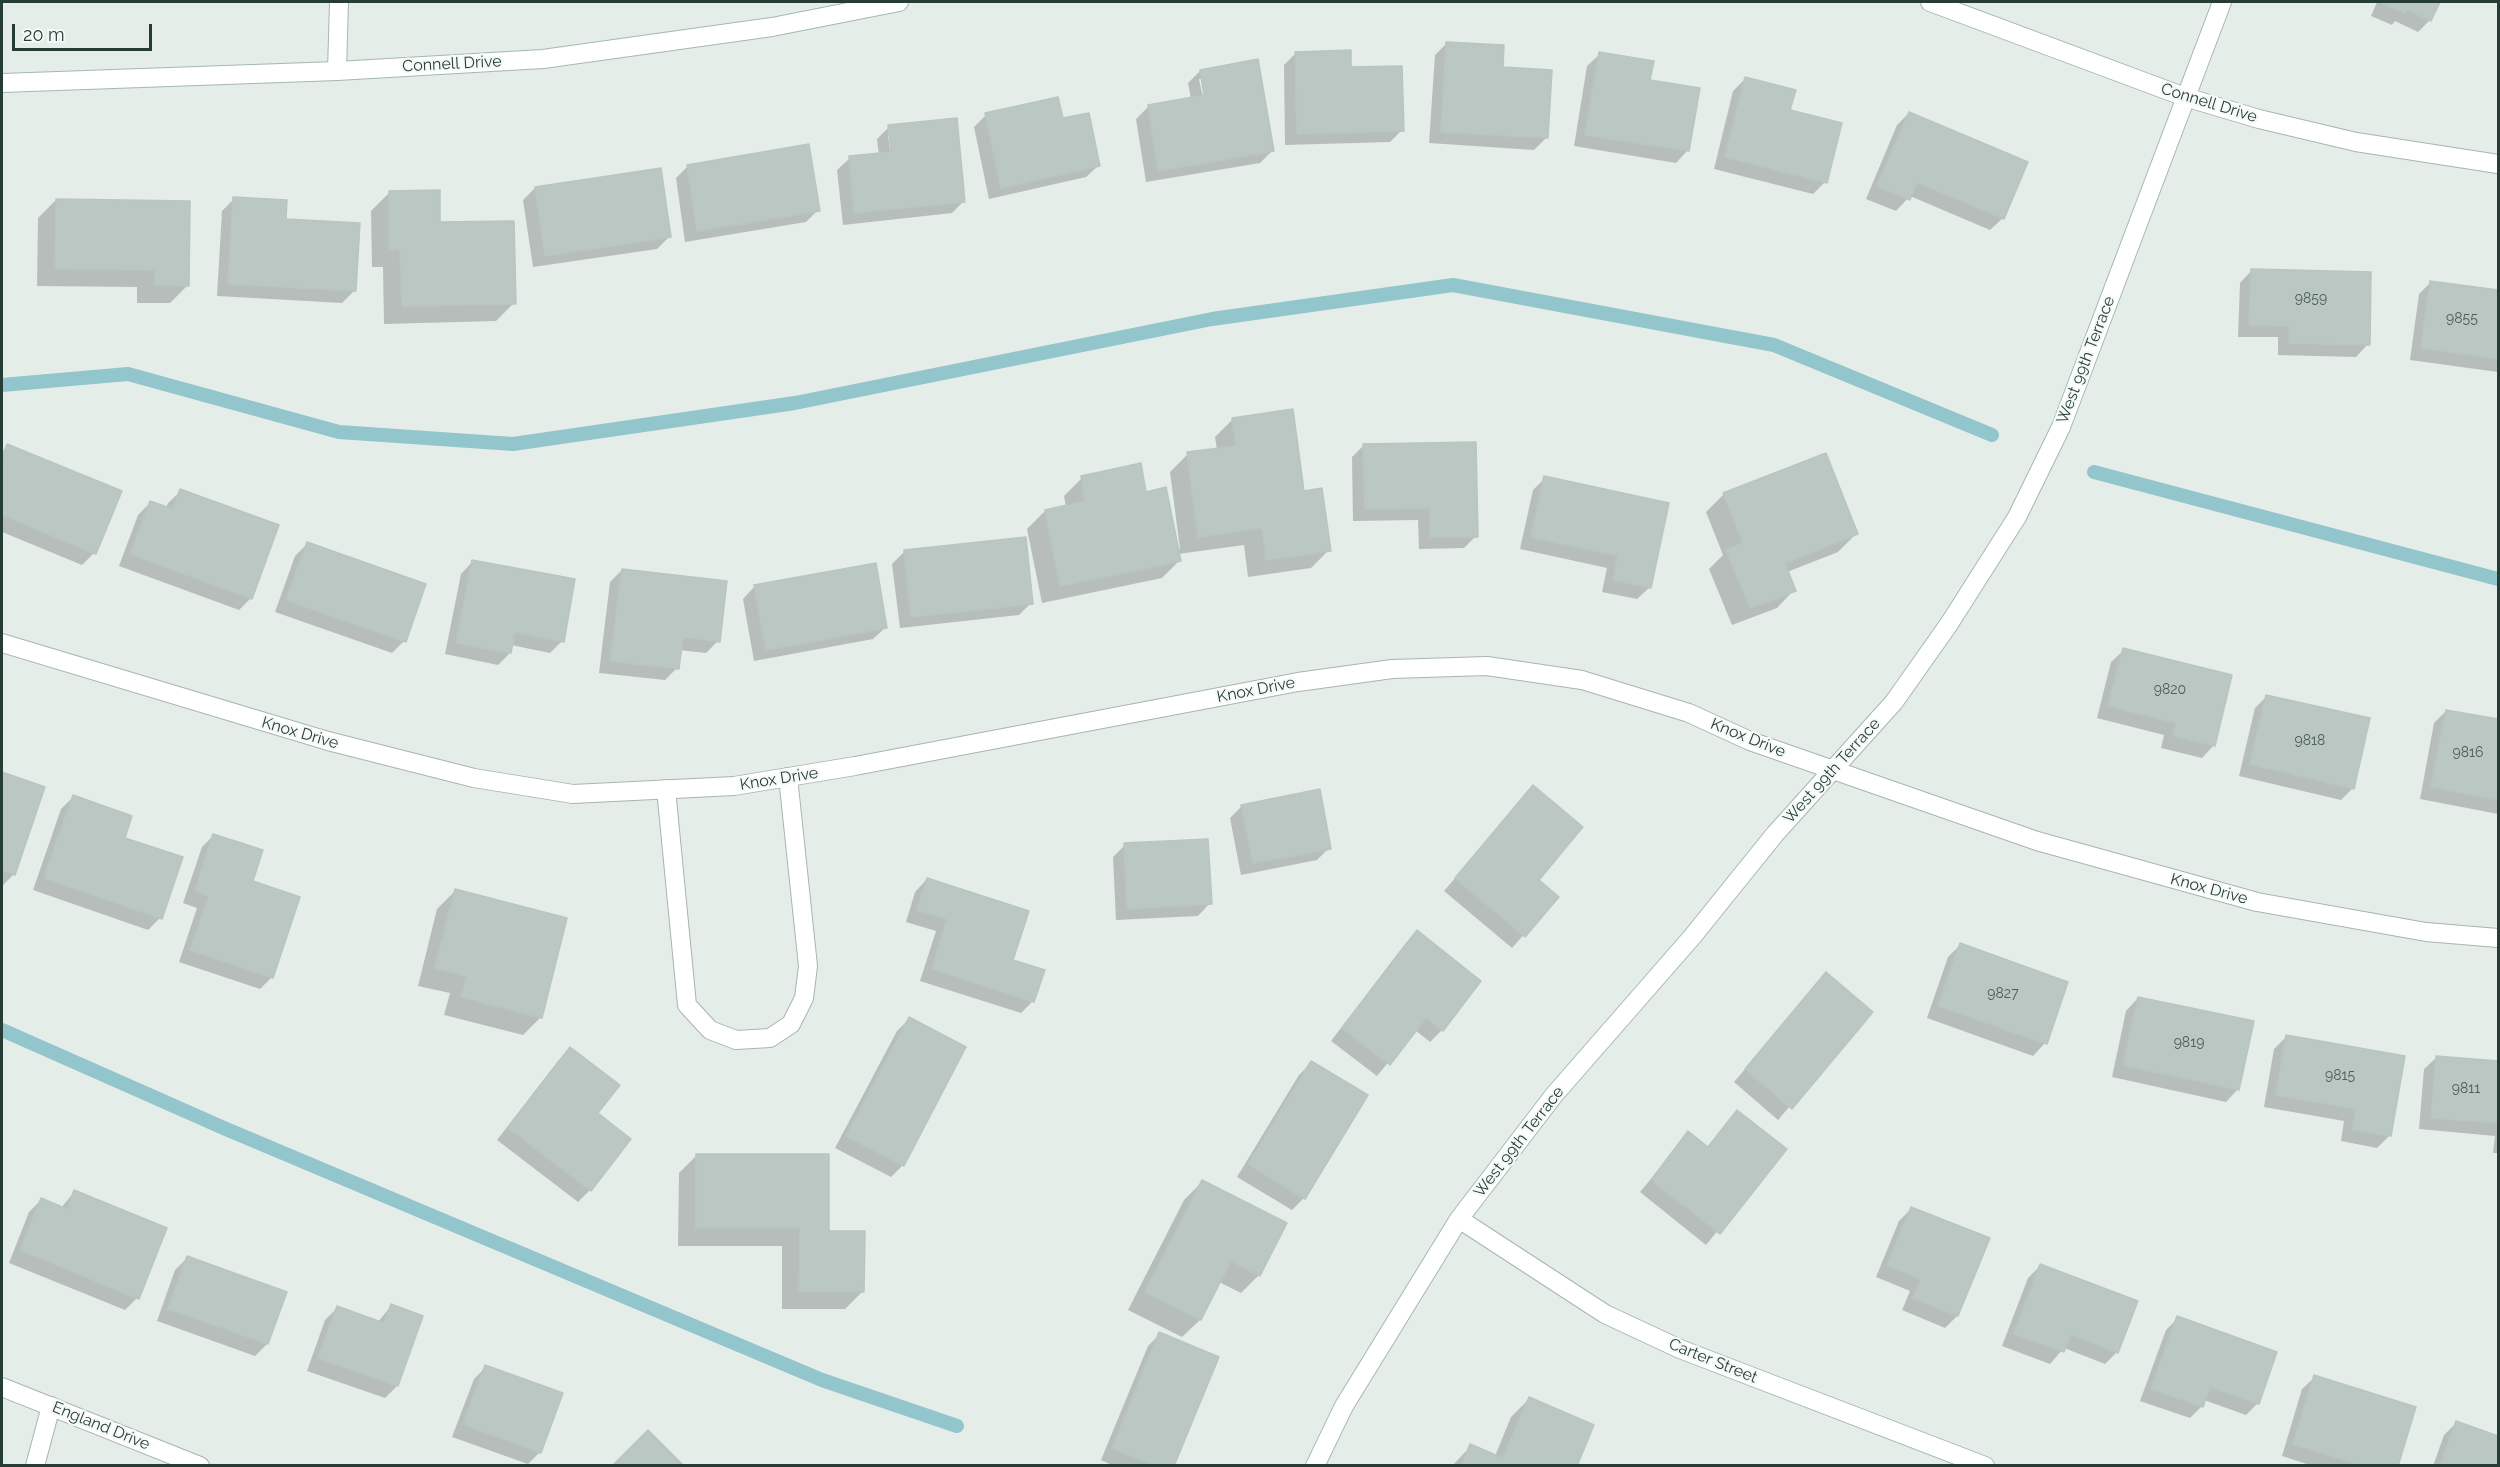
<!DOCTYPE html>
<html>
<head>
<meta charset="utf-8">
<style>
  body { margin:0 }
  #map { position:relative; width:2500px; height:1467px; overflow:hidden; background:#e5ede9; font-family:Raleway,sans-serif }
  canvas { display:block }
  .frame { position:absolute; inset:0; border:3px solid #263d36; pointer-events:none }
  .scale { position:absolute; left:12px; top:24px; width:140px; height:27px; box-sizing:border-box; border:3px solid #263d36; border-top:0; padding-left:8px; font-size:18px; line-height:21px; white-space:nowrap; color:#263d36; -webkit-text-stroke:4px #f5faf7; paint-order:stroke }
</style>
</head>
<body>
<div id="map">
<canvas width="2500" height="1467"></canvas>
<div class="frame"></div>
<div class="scale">20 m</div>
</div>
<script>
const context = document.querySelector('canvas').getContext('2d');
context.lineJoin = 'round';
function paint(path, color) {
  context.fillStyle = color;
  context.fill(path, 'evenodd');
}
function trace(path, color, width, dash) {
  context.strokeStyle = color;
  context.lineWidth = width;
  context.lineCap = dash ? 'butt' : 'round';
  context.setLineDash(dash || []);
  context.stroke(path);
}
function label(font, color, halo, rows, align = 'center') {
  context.font = font + ' Raleway,sans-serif';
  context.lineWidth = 4.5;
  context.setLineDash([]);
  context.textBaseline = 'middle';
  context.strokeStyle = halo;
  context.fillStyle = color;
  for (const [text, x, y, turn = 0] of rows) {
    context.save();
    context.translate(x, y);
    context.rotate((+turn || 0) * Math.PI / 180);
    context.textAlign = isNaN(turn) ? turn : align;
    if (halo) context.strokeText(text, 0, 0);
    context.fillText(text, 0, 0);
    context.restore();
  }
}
paint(new Path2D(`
  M 2377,2 L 2438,2 L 2430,20 L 2418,32 L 2395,21 L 2392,25 L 2371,16 Z
  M 1447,43 L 1501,69 L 1546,138 L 1534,150 L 1429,143 L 1435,55 Z
  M 1296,53 L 1349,68 L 1402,130 L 1390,142 L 1285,145 L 1284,65 Z
  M 1600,54 L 1648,81 L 1688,150 L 1676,163 L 1574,146 L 1587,66 Z
  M 1200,71 L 1272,151 L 1260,163 L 1146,182 L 1136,119 L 1148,107 L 1191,99 L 1188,83 ZM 1199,79 L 1203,79 L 1206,102 L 1204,103 Z
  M 1745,79 L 1789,111 L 1825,182 L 1813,194 L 1714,169 L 1733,91 Z
  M 1909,113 L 2003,218 L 1990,230 L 1910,196 L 1896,211 L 1866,199 L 1897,125 Z
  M 986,115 L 1062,120 L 1099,165 L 1086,177 L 989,199 L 974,127 Z
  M 889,127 L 964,201 L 952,213 L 843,225 L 837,170 L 850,158 L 879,155 L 877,139 ZM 888,135 L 891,135 L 894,159 L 891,159 Z
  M 688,166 L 818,210 L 806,222 L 685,242 L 676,178 Z
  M 535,188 L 669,237 L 657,249 L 533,267 L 523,200 Z
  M 389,193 L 438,223 L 514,303 L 496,321 L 384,324 L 383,267 L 372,267 L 371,211 Z
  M 234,199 L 284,220 L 354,291 L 342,303 L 217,296 L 222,211 Z
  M 56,200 L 188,285 L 170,303 L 137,303 L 137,287 L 37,286 L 38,218 Z
  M 2252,270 L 2368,344 L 2356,357 L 2278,355 L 2278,337 L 2238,337 L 2240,283 Z
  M 2431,282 L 2498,291 L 2498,372 L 2410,360 L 2419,294 Z
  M 1233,419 L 1302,493 L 1329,550 L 1311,568 L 1248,577 L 1244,545 L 1178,554 L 1180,560 L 1162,578 L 1042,603 L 1027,529 L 1045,511 L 1066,507 L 1064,496 L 1082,478 L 1145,493 L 1177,549 L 1180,549 L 1170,472 L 1188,454 L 1217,450 L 1215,437 Z
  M 1364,445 L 1476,536 L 1464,548 L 1419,549 L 1418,520 L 1353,521 L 1352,457 Z
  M 8,446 L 94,553 L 82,565 L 2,532 L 2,452 Z
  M 1545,478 L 1650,587 L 1637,599 L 1602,592 L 1607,568 L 1520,549 L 1533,490 Z
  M 181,491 L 251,598 L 239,610 L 119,566 L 138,515 L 150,503 L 166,508 L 168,503 Z
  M 1724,494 L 1856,534 L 1838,552 L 1787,572 L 1794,590 L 1777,608 L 1732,625 L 1709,569 L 1723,555 L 1706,512 Z
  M 307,544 L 404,641 L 392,653 L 275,612 L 295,556 Z
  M 904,552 L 1031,603 L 1019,615 L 900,628 L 892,564 Z
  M 473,561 L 562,641 L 550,653 L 511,645 L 510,653 L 498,665 L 445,654 L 461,574 Z
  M 622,570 L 718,641 L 706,653 L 679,650 L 677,668 L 665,680 L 599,673 L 610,582 Z
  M 755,586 L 886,627 L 873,639 L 754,661 L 743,599 Z
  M 2124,650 L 2214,745 L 2202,758 L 2161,748 L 2164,735 L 2097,718 L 2111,662 Z
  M 2267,696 L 2353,788 L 2341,800 L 2239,776 L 2255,708 Z
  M 2446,711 L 2498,721 L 2498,814 L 2420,799 L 2434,723 Z
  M 2,774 L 43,788 L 14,874 L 2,886 Z
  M 1533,787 L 1537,880 L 1557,897 L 1512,948 L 1444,891 Z
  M 73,797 L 123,839 L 160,918 L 148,930 L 33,890 L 61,809 Z
  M 1242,806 L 1329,848 L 1317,860 L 1241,875 L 1230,818 Z
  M 214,835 L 272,977 L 260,989 L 179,962 L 197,908 L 183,903 L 202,847 Z
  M 1125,845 L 1210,903 L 1198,916 L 1116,920 L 1113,857 Z
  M 927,879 L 1011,961 L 1033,1001 L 1021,1013 L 920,981 L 936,931 L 906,922 L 915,892 Z
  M 455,891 L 541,1017 L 523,1035 L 444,1015 L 450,993 L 418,986 L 437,909 Z
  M 1417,932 L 1479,981 L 1442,1030 L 1430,1042 L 1415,1030 L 1377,1076 L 1331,1041 L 1405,944 Z
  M 1960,945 L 2045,1043 L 2033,1056 L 1927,1018 L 1948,957 Z
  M 1826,974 L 1871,1012 L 1778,1120 L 1734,1082 Z
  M 2138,998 L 2238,1089 L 2226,1102 L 2112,1077 L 2126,1011 Z
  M 909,1019 L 903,1165 L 891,1177 L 835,1148 L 897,1031 Z
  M 2286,1037 L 2390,1135 L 2377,1148 L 2341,1141 L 2344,1121 L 2264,1107 L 2274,1049 Z
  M 570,1049 L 596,1114 L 590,1190 L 578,1202 L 497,1140 L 558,1061 Z
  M 2437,1057 L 2498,1062 L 2498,1153 L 2493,1153 L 2495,1136 L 2419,1129 L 2424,1069 Z
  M 1311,1063 L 1366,1096 L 1304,1198 L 1292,1210 L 1237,1177 L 1299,1075 Z
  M 1737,1112 L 1785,1149 L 1706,1245 L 1640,1192 L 1689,1133 L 1707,1147 Z
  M 697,1155 L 828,1233 L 863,1291 L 845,1309 L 782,1309 L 782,1246 L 678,1246 L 679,1173 Z
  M 1202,1182 L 1259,1275 L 1241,1293 L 1219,1282 L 1200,1320 L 1182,1337 L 1128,1310 L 1184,1200 Z
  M 74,1192 L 137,1298 L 125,1310 L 9,1263 L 29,1212 L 41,1200 L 61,1208 Z
  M 1911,1209 L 1988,1239 L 1957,1316 L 1945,1328 L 1902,1310 L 1910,1291 L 1876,1277 L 1899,1221 Z
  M 187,1258 L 267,1344 L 255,1356 L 157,1321 L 175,1270 Z
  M 2040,1266 L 2117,1352 L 2105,1364 L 2064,1348 L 2050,1364 L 2002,1346 L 2028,1278 Z
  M 391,1306 L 421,1316 L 397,1386 L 385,1398 L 307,1371 L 325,1320 L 337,1308 L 378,1322 Z
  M 2178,1318 L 2258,1403 L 2246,1415 L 2204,1400 L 2202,1406 L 2190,1418 L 2140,1401 L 2166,1330 Z
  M 1160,1334 L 1172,1466 L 1114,1466 L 1101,1460 L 1148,1346 Z
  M 486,1367 L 540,1452 L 528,1464 L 452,1437 L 474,1379 Z
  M 2315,1377 L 2396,1466 L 2313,1466 L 2282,1456 L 2302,1389 Z
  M 1529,1399 L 1575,1466 L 1452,1466 L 1471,1446 L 1495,1456 L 1511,1417 Z
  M 2456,1423 L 2498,1438 L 2498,1466 L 2433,1466 L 2444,1435 Z`), '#0003');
trace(new Path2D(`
  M 2,385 L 128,374 L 339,432 L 513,444 L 795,403 L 1212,319 L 1453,285 L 1774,345 L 1992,435
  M 2094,472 L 2498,579
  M 2,1030 L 226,1129 L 822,1380 L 957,1426`), '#93c5cc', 14);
const building = new Path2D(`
  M 2383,2 L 2440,2 L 2431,21 L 2406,9 L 2405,13 L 2382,3 Z
  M 1446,42 L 1504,45 L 1503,67 L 1552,70 L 1548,138 L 1441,132 Z
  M 1351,50 L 1351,67 L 1402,66 L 1404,131 L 1297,134 L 1295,52 Z
  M 1599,52 L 1654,61 L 1650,80 L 1700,88 L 1689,151 L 1585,135 Z
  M 1258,59 L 1274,151 L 1158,171 L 1148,105 L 1204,95 L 1200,70 Z
  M 1745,77 L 1796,90 L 1790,110 L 1842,123 L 1827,183 L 1725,157 Z
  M 1058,97 L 1063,118 L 1089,113 L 1100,166 L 1001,188 L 985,113 Z
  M 1909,112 L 2028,162 L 2004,219 L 1917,182 L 1910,200 L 1877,186 Z
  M 957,118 L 965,202 L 854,213 L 849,156 L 891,152 L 888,125 Z
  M 809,144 L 820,211 L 697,231 L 687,165 Z
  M 661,168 L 671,237 L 545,256 L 535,187 Z
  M 440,190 L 440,222 L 514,221 L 516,304 L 402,306 L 400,249 L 389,250 L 389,191 Z
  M 233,197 L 287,200 L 286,219 L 360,223 L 356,291 L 228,284 Z
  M 56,199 L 190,201 L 189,286 L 155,285 L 155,270 L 55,269 Z
  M 2251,269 L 2371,272 L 2370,345 L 2289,343 L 2289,326 L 2249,325 Z
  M 2430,281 L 2498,290 L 2498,359 L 2421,348 Z
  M 1293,409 L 1304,491 L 1322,488 L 1331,551 L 1266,560 L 1262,528 L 1198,537 L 1187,452 L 1236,446 L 1232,418 Z
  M 1476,442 L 1478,537 L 1430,537 L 1430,508 L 1365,509 L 1363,444 Z
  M 7,444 L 122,491 L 96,554 L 2,515 L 2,458 Z
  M 1826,453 L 1858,534 L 1785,563 L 1796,591 L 1750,608 L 1726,550 L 1743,543 L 1723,493 Z
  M 1141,463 L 1146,492 L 1166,487 L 1181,561 L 1060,586 L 1045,510 L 1085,501 L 1081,476 Z
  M 1544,476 L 1669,503 L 1651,588 L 1613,580 L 1618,556 L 1531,537 Z
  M 180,489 L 279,525 L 252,599 L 130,554 L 150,501 L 173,509 Z
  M 1026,537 L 1033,604 L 911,617 L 904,550 Z
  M 307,542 L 426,584 L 406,642 L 286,600 Z
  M 472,560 L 575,579 L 564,642 L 515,632 L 511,653 L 456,643 Z
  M 876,563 L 887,628 L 766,650 L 754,585 Z
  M 622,569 L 727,581 L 720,642 L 683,637 L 679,669 L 610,661 Z
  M 2123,648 L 2232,675 L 2215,746 L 2173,736 L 2176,723 L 2108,706 Z
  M 2266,695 L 2370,718 L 2354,789 L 2250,764 Z
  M 2446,710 L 2498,719 L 2498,800 L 2431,787 Z
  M 2,772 L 45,787 L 15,875 L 2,870 Z
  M 1533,785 L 1583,827 L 1539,880 L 1559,897 L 1525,937 L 1455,878 Z
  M 1320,789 L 1331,849 L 1253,863 L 1241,805 Z
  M 73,795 L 132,816 L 125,838 L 183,857 L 162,919 L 44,878 Z
  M 213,834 L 263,850 L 253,881 L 300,897 L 273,978 L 190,950 L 209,896 L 195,891 Z
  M 1208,839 L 1212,904 L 1127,909 L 1124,843 Z
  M 927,878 L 1029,911 L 1013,960 L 1045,970 L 1034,1002 L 932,969 L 947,919 L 917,910 Z
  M 455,889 L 567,918 L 542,1018 L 461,997 L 467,976 L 435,968 Z
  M 1417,930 L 1481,981 L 1443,1031 L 1426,1018 L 1390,1065 L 1342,1028 Z
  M 1960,943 L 2068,982 L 2047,1044 L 1938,1006 Z
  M 1826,972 L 1873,1012 L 1792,1109 L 1745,1069 Z
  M 2138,997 L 2254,1021 L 2239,1090 L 2123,1065 Z
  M 909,1017 L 966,1047 L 904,1166 L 846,1136 Z
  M 2286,1035 L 2405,1056 L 2391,1136 L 2352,1130 L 2356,1109 L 2276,1095 Z
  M 570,1047 L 620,1085 L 598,1113 L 631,1139 L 591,1191 L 508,1128 Z
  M 2436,1056 L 2498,1061 L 2498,1123 L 2431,1118 Z
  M 1311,1061 L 1368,1095 L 1305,1199 L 1248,1164 Z
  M 1737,1110 L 1787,1149 L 1720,1234 L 1651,1180 L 1688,1131 L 1708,1147 Z
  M 696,1154 L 829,1154 L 829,1231 L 865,1231 L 864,1292 L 799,1291 L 800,1228 L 696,1228 Z
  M 1202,1180 L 1287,1223 L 1260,1276 L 1231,1261 L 1201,1320 L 1145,1292 Z
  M 74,1190 L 167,1228 L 139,1299 L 20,1250 L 41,1198 L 67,1209 Z
  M 1911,1207 L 1990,1238 L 1958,1316 L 1913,1298 L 1921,1279 L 1887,1265 Z
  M 187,1256 L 287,1292 L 268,1344 L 168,1309 Z
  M 2040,1264 L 2138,1301 L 2118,1353 L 2071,1334 L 2064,1352 L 2014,1334 Z
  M 391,1304 L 423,1316 L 398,1386 L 318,1358 L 337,1306 L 384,1323 Z
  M 2177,1316 L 2277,1352 L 2259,1404 L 2210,1387 L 2203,1407 L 2151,1389 Z
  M 1159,1332 L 1219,1357 L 1174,1466 L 1155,1466 L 1112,1448 Z
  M 485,1365 L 563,1393 L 541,1453 L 463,1424 Z
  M 2314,1375 L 2416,1407 L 2398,1466 L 2363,1466 L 2293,1444 Z
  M 1529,1397 L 1594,1425 L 1577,1466 L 1461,1466 L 1470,1444 L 1503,1458 Z
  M 2456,1421 L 2498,1436 L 2498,1466 L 2440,1466 Z
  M 648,1430 L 684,1466 L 612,1466 Z`);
paint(building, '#bbc7c2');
trace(building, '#b8c6c0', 1.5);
const lane = new Path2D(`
  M 666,789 L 687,1005 L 710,1030 L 736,1040 L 770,1038 L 791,1024 L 804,998 L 808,966 L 788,777`);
const street = new Path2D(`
  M 337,71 L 339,2
  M 2185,97 L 2259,119 L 2356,142 L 2498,164
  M 2,643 L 328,741 L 474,778 L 573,794 L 734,786 L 855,766 L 1298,682 L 1392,669 L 1487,666 L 1582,680 L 1689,713 L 1750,741 L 2037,841 L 2257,902 L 2426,932 L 2498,938
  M 2,1387 L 200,1466
  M 35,1466 L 51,1406`);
const secondary = new Path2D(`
  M 1930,2 L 2185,97
  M 2,83 L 337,71 L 543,59 L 772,27 L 899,2
  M 1459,1219 L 1605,1314 L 1680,1349 L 1985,1466
  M 1315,1466 L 1344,1406 L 1459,1219 L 1554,1095 L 1692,937 L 1775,834 L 1894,702 L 1949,624 L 2017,517 L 2061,427 L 2222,2`);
trace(lane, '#a8b5b0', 20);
trace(street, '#a8b5b0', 20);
trace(secondary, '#a4b8b1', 20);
trace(lane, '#fff', 18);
trace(street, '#fff', 18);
trace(secondary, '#fff', 18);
label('14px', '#4b6059', null, [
  ["9859",2311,299],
  ["9855",2462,319],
  ["9820",2170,690],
  ["9818",2310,741],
  ["9816",2468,753],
  ["9827",2003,994],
  ["9819",2189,1043],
  ["9815",2340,1076],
  ["9811",2466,1089]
]);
label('16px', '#263d36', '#f5faf7', [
  ["Connell Drive",452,64,-3],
  ["Connell Drive",2209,103,17],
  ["West 99th Terrace",2086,360,-69],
  ["Knox Drive",1256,690,-11],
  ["Knox Drive",300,733,16],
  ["Knox Drive",1748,738,22],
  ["West 99th Terrace",1832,771,-48],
  ["Knox Drive",779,779,-9],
  ["Knox Drive",2209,889,15],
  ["West 99th Terrace",1519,1142,-52],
  ["Carter Street",1713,1361,22],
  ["England Drive",101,1426,22]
]);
</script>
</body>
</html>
